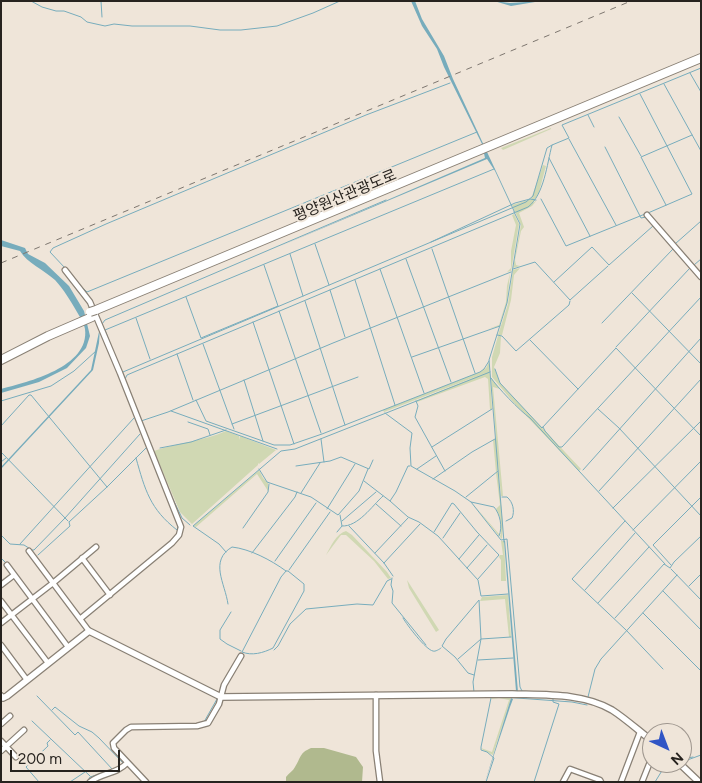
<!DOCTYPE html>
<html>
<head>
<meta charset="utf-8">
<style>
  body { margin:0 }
  #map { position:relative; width:702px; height:783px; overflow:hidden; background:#efe5d9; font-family:Figtree,sans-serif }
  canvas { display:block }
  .frame { position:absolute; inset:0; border:2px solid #27231f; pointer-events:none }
  .north { position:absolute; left:642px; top:723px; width:50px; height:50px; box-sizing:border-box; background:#efe5d9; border:1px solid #9f978f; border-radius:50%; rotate:137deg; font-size:14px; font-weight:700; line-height:20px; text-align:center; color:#27231f }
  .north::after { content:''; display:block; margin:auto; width:18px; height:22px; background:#3055c5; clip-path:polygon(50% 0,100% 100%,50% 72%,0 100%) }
  .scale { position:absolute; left:10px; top:750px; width:110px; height:22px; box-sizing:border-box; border:2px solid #27231f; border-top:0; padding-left:6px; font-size:15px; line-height:18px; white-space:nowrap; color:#27231f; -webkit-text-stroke:4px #efe5d9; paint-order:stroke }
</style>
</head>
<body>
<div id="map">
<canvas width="702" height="783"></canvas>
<div class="frame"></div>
<div class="north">N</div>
<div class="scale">200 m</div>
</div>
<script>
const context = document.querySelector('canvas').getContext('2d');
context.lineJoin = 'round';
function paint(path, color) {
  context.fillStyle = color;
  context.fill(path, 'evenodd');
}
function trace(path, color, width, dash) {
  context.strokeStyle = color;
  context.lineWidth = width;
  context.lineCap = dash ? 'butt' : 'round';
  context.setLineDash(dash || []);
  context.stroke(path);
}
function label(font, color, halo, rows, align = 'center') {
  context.font = font + ' Figtree,"Noto Sans KR",sans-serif';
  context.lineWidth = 4;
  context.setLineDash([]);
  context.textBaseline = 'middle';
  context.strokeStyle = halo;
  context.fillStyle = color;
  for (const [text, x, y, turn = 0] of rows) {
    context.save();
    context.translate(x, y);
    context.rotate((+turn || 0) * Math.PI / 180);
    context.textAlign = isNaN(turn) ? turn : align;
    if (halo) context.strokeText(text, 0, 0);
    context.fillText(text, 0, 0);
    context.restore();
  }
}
paint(new Path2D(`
  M 551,128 L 551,129 L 503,150 L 501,148 Z
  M 543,165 L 546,166 L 539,192 L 533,203 L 537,200 L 532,206 L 519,213 L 524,227 L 521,231 L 515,260 L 516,265 L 520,266 L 513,268 L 521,225 L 512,205 L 531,199 Z
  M 514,214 L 519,224 L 511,271 L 507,272 L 511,268 L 511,251 L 516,225 L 512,215 Z
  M 520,268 L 514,275 L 511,300 L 502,335 L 498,335 L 508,304 L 513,270 Z
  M 510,273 L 507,303 L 499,326 L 488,329 L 499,325 L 506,302 L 507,286 Z
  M 498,336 L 501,336 L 500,353 L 494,367 L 500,383 L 581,469 L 579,471 L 514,403 L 492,377 L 492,357 Z
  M 489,362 L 492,409 L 490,410 L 488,379 L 485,377 L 417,402 L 416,401 L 488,372 L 384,412 L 383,410 L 480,372 L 486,368 Z
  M 491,378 L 500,389 L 493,387 L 503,496 L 501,496 L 498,463 L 498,470 L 496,472 L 493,440 L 496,439 Z
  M 226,431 L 239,436 L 240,440 L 240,436 L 276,450 L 259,464 L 258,463 L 258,465 L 192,524 L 180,512 L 154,451 C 176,443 204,441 226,431 Z
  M 259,470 L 263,478 L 268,483 L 268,491 L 257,474 L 196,527 L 193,526 Z
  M 498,471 L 503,526 L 502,539 L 500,537 L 501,533 L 499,536 L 472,503 L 499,534 L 501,533 L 500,518 L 496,509 L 500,505 L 496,473 Z
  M 346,531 L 352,535 L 387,572 L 391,578 L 388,579 L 374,561 L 346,535 L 341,535 L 326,555 C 331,546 336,534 346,531 Z
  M 501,541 L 504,541 L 506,581 L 501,581 L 501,560 L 499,557 L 500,555 L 503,555 Z
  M 407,580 L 439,630 L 436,632 L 409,588 Z
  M 508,595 L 511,637 L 509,637 L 505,599 L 480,601 L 482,597 Z
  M 492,697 L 511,698 L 493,755 L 483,750 L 481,748 L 492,752 L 509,700 L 499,698 L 492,699 Z`), '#d0d8b3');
paint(new Path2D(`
  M 311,748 L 324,748 L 356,757 L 363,767 L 362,782 L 286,782 L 286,777 C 289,773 293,771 295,767 C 301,758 299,753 311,748 Z`), '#b0b98e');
paint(new Path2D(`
  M 411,1 L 415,1 L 422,19 L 444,56 L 453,79 L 515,212 L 514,212 L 495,171 L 487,159 L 278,247 L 485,158 L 482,144 L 444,67 L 437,49 L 422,26 Z
  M 494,1 L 510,3 L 541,1 L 511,6 Z
  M 1,240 L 25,248 L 28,254 L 45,263 L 69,286 L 84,311 L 90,336 L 86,348 L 67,368 L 39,382 L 1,393 L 1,389 C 28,382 90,367 85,329 C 84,323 80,317 77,312 C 70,300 64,290 55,280 C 44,270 27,263 20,251 L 1,246 Z
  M 100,327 L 99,343 L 93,370 L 1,469 L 1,467 L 91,370 Z
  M 505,540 L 518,692 L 516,691 L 504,541 Z
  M 511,698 L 513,699 L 510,707 L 485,782 Z`), '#77acbc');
trace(new Path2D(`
  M 23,1 L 24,1
  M 31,1 L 42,7 L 56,11 L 64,11 L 81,17 L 87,22 L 105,26 L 114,24 L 132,26 L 190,26 L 220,30 L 241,30 L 277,26 L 313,13 L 340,1
  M 101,1 L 102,17
  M 690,73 L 701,92
  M 664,84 L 701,151
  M 640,94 L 692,194 L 648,213
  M 588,115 L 594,127
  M 619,117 L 641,156
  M 569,139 L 616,225
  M 605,147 L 641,218 L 646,217 L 652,224
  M 549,158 L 590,236
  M 541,199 L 566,246 L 645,214
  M 666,205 L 641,157 L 692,135
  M 431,242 L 515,203 L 530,199 L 536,200
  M 315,244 L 329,285
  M 675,244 L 701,221
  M 432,249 L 475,373
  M 290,254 L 303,296
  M 406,259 L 451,382
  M 694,265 L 701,259
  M 65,268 L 50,252 L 53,248 L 106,224 L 263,158 L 366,115 L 450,83
  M 380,269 L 424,393
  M 513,269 L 535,262 L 570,300 L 608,266
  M 355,280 L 395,405
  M 76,281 L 87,292 L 477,132
  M 554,282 L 592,247 L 609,265 L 653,226
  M 330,290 L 345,337
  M 632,293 L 701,364
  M 186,297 L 201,338 L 278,306 L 264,265
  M 305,301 L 345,425
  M 279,311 L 321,433
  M 136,318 L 150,359
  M 253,322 L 294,444
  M 602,323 L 673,249
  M 102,324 L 105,320 L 112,317 L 386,200
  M 497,335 L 502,336 L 516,351 L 569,305 L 570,301
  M 530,340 L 578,389
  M 203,344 L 234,429
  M 616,347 L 690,268
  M 113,351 L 105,330 L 494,169
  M 177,354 L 193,400
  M 412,357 L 500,326
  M 495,369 L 500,383 L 542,428 L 616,348 L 701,436
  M 123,372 L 526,202 L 533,196 L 547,148 L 552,145
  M 120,378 L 153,462
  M 491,378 C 497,387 520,411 530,418 L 665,564
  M 244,380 L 263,441
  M 126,383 L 125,379 L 127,375 L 134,372 L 528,207 C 544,195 547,164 552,145 L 569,138 L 562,125 L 701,68
  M 196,400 L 206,421 L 274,445 L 290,445 L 322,434 L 480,372 L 484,369 L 489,361
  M 1,401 L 51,386 L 74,371 L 96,351
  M 416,401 L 418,406 L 415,417 L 445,471
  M 598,409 L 619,428 L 701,516
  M 171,411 L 277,449
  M 385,413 L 412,433 L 410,448 L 411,466 L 455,491 L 471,502 L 494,507 C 500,514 503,527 499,536
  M 139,415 L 143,425
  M 141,421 L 168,412 L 333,343 L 511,272
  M 188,422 L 208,429 L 210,435
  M 232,424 L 358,377
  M 1,426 L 29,395 L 31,395 L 107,487
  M 543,427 L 545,431 L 559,447 L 562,447 L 701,297
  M 321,439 L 324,462
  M 432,447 L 492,409
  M 160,448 L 191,442 L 226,430
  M 1,452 L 68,521
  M 136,458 C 145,490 150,509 177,530 L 178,526
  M 1,462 L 6,458
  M 296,466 L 330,461 L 341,457 L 369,469 L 373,460
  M 155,468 L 164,490
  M 259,469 L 267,482 L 311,497 L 338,515 L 359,491 L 368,469
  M 417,469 L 436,456
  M 583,470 L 701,338
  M 433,479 L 472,452 L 495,439
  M 364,481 L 390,501 L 396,492 L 408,466 L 410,466
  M 168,489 L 182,518 L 190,525
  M 599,491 L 701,379
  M 301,493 L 320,463
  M 466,497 L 498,471
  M 502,497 L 507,497 C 513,502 515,511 512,518 L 506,521
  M 390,501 L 408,517 L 419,522 L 438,536 L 478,580 L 481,596 L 508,594
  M 471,502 L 501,540 L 507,539 L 520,687 L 522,691
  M 376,504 L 401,526
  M 613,508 L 701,421
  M 327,509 L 355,464
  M 342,521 L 376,492
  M 625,521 L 572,579 L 626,630 L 663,669
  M 342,526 C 358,527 372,506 383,496
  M 349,526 L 384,563 L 393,576
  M 243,528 L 268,492 L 269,484
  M 633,530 L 701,461
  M 337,532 L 342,526 L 340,515
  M 434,532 L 452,503 L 454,504 L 477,532 L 499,555 L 478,579
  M 1,535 L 10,544 L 24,545 L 32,550 L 34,550 L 65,518 L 140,434
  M 443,538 L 460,513
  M 504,542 L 489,360 L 507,303 L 520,224 L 514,212
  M 20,544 L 134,418
  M 226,552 L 219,544 L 193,526 L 281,451 L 295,449 L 490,372
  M 252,553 L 295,497 L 297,492
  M 375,553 L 408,518
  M 38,555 L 70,526 L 69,522 L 107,487 L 146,448
  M 1,558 L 6,563
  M 459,559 L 479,535
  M 275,561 L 316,503
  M 384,563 L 420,524
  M 671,565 L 653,545 L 701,497
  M 467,568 L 487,545
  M 671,569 L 701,600
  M 289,570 L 330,512
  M 392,578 L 391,585 L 393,591 L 392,603 L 426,645
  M 689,586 L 701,574
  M 585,590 L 635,533
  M 663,591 L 701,630
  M 598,603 L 649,547
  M 228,604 C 225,583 209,561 232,547 C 250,549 271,560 286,571 L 288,571 L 304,584 L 304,591 L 273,648 C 263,653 252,656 242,652 L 281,577 L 286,571
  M 231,612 L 220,630 L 220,639 L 227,644 L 241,651
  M 643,613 L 701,671
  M 403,618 C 407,625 426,650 433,651 C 435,652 440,649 441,648
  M 615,618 L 664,564 L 670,568 L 674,562 L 701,536
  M 274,650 L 278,646 L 290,624 L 306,609 L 357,604 L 373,605 L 387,581 L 391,579
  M 458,659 L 481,639 L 511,637
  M 478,660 L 513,658
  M 235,662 L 238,656
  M 474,675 L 468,673 L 455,657 L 442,646 L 446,639 L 479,600 L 481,639 L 473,682 L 474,692
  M 498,691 L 516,691
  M 521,691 L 532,692
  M 235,694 L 266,694
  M 37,696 L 75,735 L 78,732 L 113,770
  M 503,697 L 572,702 L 587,705
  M 588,697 L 595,669 L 601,659 L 677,575
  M 52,710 L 55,707 L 79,726 L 92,732 L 99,738 L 123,763
  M 32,721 L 90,776
  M 204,722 L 217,699
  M 682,759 L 693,757
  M 682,762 L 701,755
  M 39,782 L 26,767 L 48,746 L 47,743 L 50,740
  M 70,782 L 85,772
  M 87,782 L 90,777 L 106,772
  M 486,782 L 494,758 L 487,752 L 481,750 L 481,747 L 491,698
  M 534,782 L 559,704 L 553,702 L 553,698
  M 655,782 L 663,769 L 676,764`), '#77acbc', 1);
const minor = new Path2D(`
  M 647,215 L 701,277
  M 65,270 L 90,302 L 120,373 L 181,527 L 179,535 L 172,543 L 80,619
  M 29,551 L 89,631
  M 82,558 L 110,595
  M 7,565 L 68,647
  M 1,585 L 14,575
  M 1,601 L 48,663
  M 1,623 L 53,583 L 96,547
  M 1,645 L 27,680
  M 376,695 L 376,751 L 380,782
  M 1,724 L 10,716
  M 1,741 L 16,757
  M 1,751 L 24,730
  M 90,782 C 101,773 117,774 127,763
  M 146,782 L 114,748 L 113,743 L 126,730 L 131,727 L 197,726 L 208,723 L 219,704 L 224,685 L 241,656
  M 563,782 L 570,769 L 600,780 L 601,782
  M 621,782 L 640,732
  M 642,782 L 652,757`);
const tertiary = new Path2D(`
  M 1,696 L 3,698 L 7,696 L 89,631 L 221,697 L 512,694 C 545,695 583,693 612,710 C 626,719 639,731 652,741
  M 679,763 L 699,782`);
const motorway = new Path2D(`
  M 96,310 L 701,58
  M 1,360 L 48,336 L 92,317`);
trace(minor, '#898075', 7);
trace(tertiary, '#898075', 8);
trace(motorway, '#898075', 10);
trace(minor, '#fff', 4.5);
trace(tertiary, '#fff', 5.5);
trace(motorway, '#fff', 8);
trace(new Path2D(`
  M 1,263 L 631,1`), '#7d766f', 1, [6, 6]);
const motorwayBridge = new Path2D(`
  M 90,312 L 96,310`);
trace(motorwayBridge, '#898075', 10, []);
trace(motorwayBridge, '#fff', 8);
label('15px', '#27231f', '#efe5d9', [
  ["평양원산관광도로",345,196,-23]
]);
</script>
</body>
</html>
